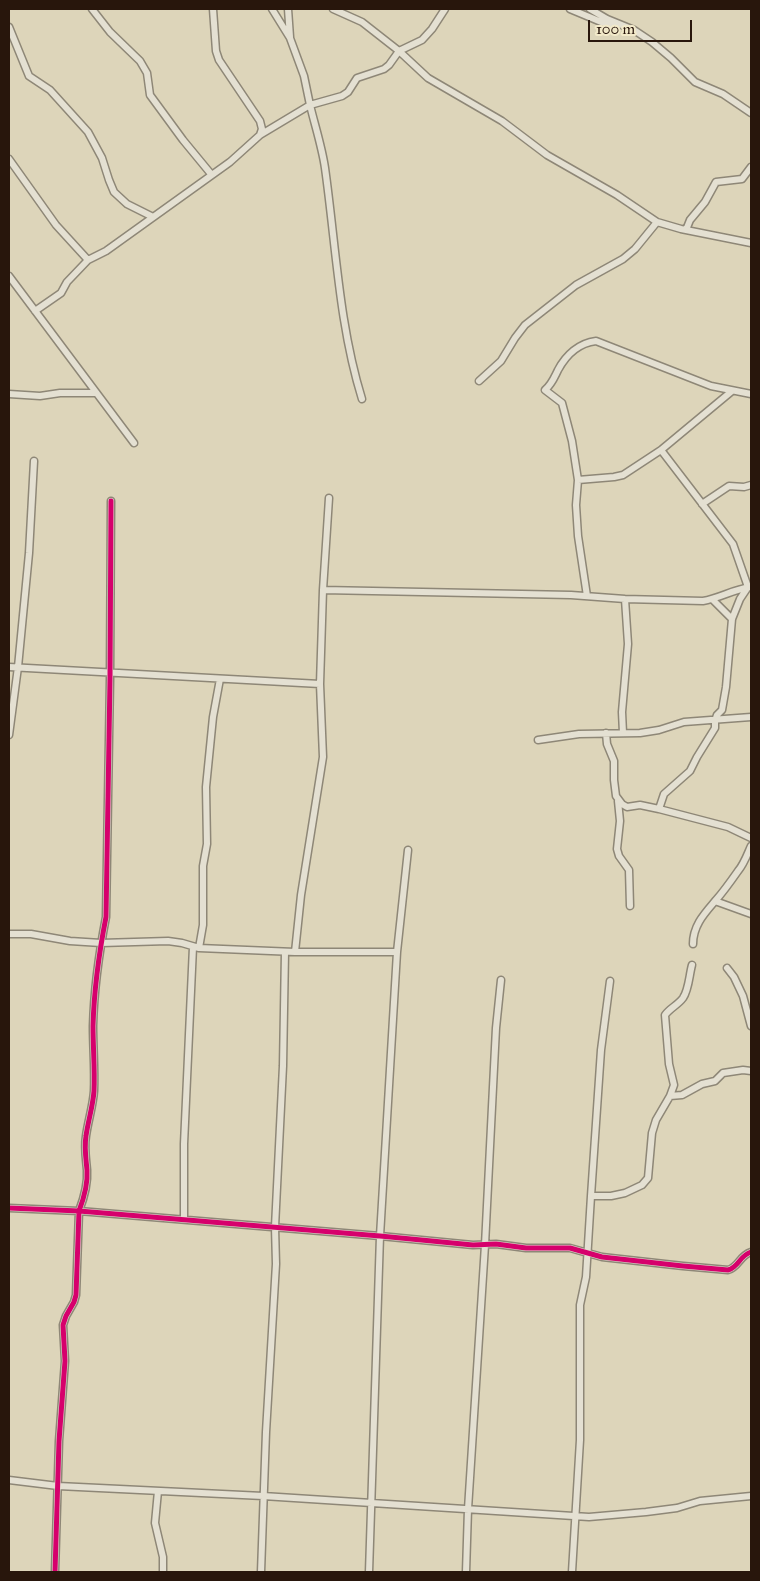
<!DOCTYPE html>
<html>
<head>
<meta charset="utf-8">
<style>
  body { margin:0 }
  #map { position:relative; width:760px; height:1581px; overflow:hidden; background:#ddd5ba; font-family:"IM FELL Great Primer",serif }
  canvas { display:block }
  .frame { position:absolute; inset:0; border:10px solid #28160c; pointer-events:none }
  .scale { position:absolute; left:588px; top:20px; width:104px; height:22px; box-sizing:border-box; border:2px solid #28160c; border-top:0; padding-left:6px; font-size:15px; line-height:18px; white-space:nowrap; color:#28160c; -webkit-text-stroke:4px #f2e9c9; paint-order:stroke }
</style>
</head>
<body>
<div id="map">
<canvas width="760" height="1581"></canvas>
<div class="frame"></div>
<div class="scale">100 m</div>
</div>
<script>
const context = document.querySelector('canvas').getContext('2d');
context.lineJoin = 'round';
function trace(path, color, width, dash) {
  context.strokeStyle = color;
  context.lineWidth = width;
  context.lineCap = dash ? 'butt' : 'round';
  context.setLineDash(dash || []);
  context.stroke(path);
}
const minor = new Path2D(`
  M 92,9 L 110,32 L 140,61 L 147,73 L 150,95 L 183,140 L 211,174
  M 213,9 L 216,51 L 219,60 L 260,121 L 262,129 L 260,135
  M 288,9 L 290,37
  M 333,9 L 362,22 L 399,51 L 428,78 L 502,121 L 547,155 L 617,195 L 657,222 L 681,229 L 751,243
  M 570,9 L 606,24 L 618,25
  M 590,9 L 607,19 L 634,30 L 652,42 L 671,58 L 695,82 L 723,94 L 751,113
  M 9,27 L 29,76 L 50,90 L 88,132 L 102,158 L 109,180 L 114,192 L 127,204 L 153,217
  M 9,159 L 56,225 L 88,260
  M 686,230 L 690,220 L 705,202 L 716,182 L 742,179 L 751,167
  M 9,276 L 134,443
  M 35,311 L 61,293 L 67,282 L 88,260 L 106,251 L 230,162 L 260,135 L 310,105 L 304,76 L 290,38 L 272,9
  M 479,381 L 501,361 L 515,338 L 525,325 L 576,285 L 623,259 L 635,249 L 657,222
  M 9,394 L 40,396 L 60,393 L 95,393
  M 362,399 C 339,325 336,246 325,168 C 322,147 315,126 310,105 L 342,96 L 348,92 L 357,78 L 384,69 L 389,65 L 399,51 L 422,40 L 432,29 L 445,9
  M 578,480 L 614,477 L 623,475 L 661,450 L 732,391
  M 702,504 L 729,486 L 744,487 L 751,485
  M 323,590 L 571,595 L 625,599 L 703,601 C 720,598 734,589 751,587
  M 587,596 L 578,536 L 576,505 L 578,480 L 572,441 L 562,403 L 545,390 C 552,384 554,378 558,370 C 566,355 579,343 596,341 L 711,386 L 751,394
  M 713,600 L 732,619
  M 9,667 L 320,684
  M 606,733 L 607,744 L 614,761 L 614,780 L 616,796 L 622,804 L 627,807 L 640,805 L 659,809 L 728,827 L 751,838
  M 623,733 L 622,712 L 628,644 L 625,599
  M 9,735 L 18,667 L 29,553 L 34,461
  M 538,740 L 579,734 L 640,733 L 659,730 L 684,722 L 751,717
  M 618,801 L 620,821 L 617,849 L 619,856 L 629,870 L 630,906
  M 659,809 L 664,794 L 690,771 L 697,757 L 715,728 L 715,721 L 717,715 L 722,710 L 726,687 L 732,619 L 740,599 L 748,587 L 733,544 L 661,450
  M 715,901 L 751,914
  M 9,934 L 31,934 L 70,941 L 101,943 L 168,941 L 182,943 L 199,948 L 295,952 L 397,952
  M 693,944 C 693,925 705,913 716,900 C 724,891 731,881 738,871 C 744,864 747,855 751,846
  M 199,948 L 203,925 L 203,866 L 207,844 L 206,787 L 213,717 L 220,679
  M 295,952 L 301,895 L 323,757 L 320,684 L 323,590 L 329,498
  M 727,968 L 734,977 L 743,996 L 751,1026
  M 670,1096 L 682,1095 L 702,1084 L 715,1081 L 723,1073 L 743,1070 L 751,1071
  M 591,1196 L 601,1050 L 610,981
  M 9,1208 L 79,1211 L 380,1236 L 473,1245 L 496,1244 L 526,1248 L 570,1248 L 602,1257 L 683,1266 L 728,1270 C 739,1267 739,1256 751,1252
  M 184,1219 L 184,1144 L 193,947
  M 9,1480 L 58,1486 L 263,1496 L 589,1517 L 646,1512 L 677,1508 L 700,1501 L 751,1496
  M 158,1491 L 155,1523 L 163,1557 L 163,1572
  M 55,1572 L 59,1441 L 65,1361 L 63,1325 L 66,1316 L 74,1302 L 76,1295 L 79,1211 C 84,1198 88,1184 87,1170 C 86,1159 84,1147 86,1136 C 88,1121 93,1106 94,1091 C 95,1070 93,1048 93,1026 C 94,990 99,953 106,917 L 110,679 L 111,501
  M 261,1572 L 266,1432 L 276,1264 L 275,1227 L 283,1066 L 285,952
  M 369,1572 L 380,1236 L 397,952 L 408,850
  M 466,1572 L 468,1509 L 485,1245 L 496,1028 L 501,980
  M 572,1572 L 580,1440 L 580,1305 L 586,1277 L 591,1196 L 611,1196 L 625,1193 L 642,1185 L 648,1178 L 652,1133 L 656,1120 L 670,1096 L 674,1085 L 669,1064 L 665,1015 C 670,1008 678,1005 683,998 C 689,989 689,976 692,965`);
trace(minor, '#8e8777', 9);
trace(minor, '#e4e0d2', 6);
trace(new Path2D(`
  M 9,1208 L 79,1211 L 380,1236 L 473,1245 L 496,1244 L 526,1248 L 570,1248 L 602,1257 L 683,1266 L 728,1270 C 739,1267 739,1256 751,1252
  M 55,1572 L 59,1441 L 65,1361 L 63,1325 L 66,1316 L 74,1302 L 76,1295 L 79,1211 C 84,1198 88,1184 87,1170 C 86,1159 84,1147 86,1136 C 88,1121 93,1106 94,1091 C 95,1070 93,1048 93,1026 C 94,990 99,953 106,917 L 110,679 L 111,501`), '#d6006c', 5);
</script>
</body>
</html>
